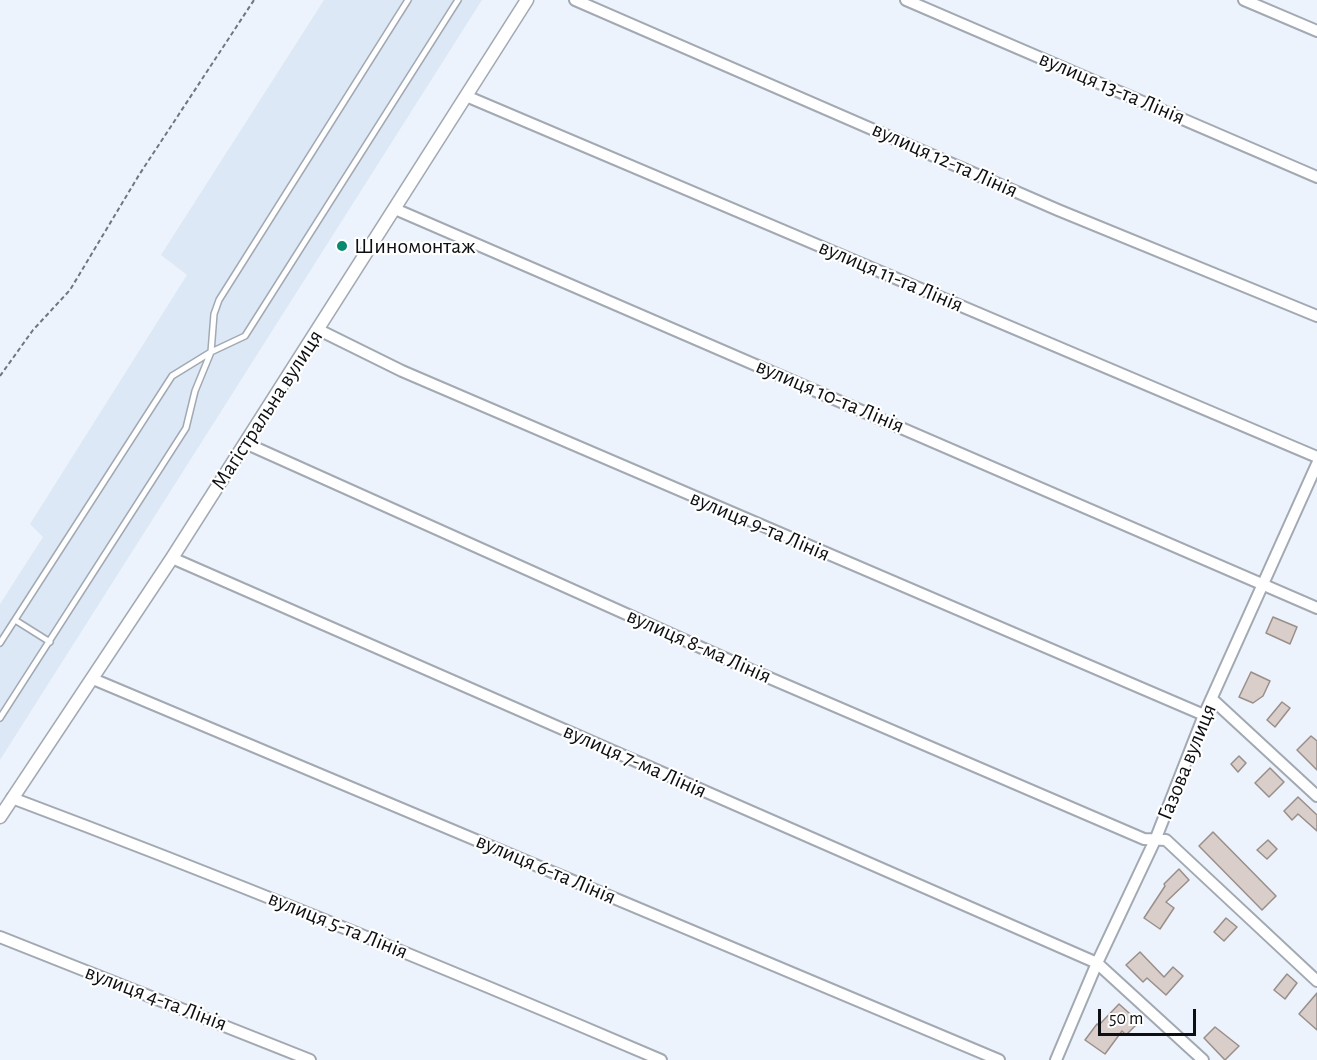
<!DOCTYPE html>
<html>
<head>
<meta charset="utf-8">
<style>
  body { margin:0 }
  #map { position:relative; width:1317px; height:1060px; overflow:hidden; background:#ecf3fc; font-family:"Alegreya Sans",sans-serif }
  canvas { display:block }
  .scale { position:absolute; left:1098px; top:1009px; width:98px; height:27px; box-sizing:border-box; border:3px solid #0d0f12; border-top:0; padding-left:8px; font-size:18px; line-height:21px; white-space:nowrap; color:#0d0f12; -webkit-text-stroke:4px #fff; paint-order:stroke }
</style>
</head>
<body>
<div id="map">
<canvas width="1317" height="1060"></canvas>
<div class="scale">50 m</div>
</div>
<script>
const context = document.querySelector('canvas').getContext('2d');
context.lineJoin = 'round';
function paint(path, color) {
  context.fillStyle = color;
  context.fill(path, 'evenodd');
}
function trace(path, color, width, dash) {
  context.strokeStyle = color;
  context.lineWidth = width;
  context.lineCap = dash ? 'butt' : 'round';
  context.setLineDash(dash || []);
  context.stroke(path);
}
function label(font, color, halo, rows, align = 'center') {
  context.font = font + ' "Alegreya Sans",sans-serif';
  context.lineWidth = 4.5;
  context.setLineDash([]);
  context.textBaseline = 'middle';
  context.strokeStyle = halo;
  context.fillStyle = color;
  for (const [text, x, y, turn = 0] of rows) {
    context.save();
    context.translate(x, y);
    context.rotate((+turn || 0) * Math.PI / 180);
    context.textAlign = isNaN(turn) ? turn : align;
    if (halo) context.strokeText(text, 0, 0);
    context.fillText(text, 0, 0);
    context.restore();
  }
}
paint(new Path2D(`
  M 324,0 L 482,0 L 0,760 L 0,604 L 43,537 L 30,524 L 187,275 L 161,255 Z`), '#dce8f6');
const building = new Path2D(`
  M 1273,617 L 1297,627 L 1290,644 L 1266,633 Z
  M 1251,672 L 1270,681 L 1263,696 L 1253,703 L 1239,697 Z
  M 1282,702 L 1290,708 L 1275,727 L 1267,720 Z
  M 1311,736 L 1317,741 L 1317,770 L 1297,750 Z
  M 1239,756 L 1246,763 L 1238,772 L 1231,764 Z
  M 1270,768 L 1284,782 L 1269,797 L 1255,783 Z
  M 1298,797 L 1317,815 L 1317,831 L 1298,814 L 1292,820 L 1284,811 Z
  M 1213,832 L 1276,896 L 1262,910 L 1199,846 Z
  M 1268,840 L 1277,849 L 1267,859 L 1257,850 Z
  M 1179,869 L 1189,880 L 1166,902 L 1174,908 L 1160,929 L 1144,918 L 1165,886 L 1164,884 Z
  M 1226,918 L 1237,927 L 1224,941 L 1214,932 Z
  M 1140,952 L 1164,977 L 1173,967 L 1183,976 L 1166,995 L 1147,978 L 1143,982 L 1126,965 Z
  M 1287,974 L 1297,983 L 1285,999 L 1274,990 Z
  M 1317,993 L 1317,1030 L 1299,1014 Z
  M 1119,1004 L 1139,1022 L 1126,1035 L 1122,1031 L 1105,1054 L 1085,1040 L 1097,1024 L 1099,1025 Z
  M 1215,1027 L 1239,1046 L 1225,1060 L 1204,1038 Z`);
paint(building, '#d9cec9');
trace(building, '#998f8a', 1.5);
const service = new Path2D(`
  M 15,620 L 50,642
  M 0,643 L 172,376 L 211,352 L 245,336 L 458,0
  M 0,718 L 186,428 L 195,391 L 211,352 L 214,314 L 219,300 L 408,0`);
const minor = new Path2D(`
  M 575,0 L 1058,210 L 1317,316
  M 906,0 L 1317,177
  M 1244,0 L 1317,31
  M 466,96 L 1317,457
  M 395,209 L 1317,608
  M 319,330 L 402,371 L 1204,715
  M 245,443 L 751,670 L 1144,839 L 1166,840 L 1317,981
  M 172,558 L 1097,963 L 1203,1060
  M 93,679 L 999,1060
  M 1213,700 L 1317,796
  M 12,798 C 230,880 446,968 661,1060
  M 0,937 L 310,1060
  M 1056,1060 L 1097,963 L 1156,838 L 1204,715 L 1317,464`);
const tertiary = new Path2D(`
  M 0,817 L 172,558 L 527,0`);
trace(service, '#a3a9b2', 8);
trace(minor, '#a3a9b2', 14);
trace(tertiary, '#a3a9b2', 15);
trace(new Path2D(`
  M 0,376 L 33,330 L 70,290 L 139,175 L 254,0`), '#72767c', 2, [4.5, 3]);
trace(service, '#fff', 5);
trace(minor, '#fff', 10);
trace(tertiary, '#fff', 12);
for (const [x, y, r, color] of [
  [342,246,6,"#06896d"]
]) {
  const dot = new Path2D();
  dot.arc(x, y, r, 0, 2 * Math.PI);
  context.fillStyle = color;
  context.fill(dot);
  trace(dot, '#fff', 2);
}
label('22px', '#0d0f12', '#fff', [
  ["вулиця 13-та Лінія",1112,88,23],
  ["вулиця 12-та Лінія",945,160,24],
  ["вулиця 11-та Лінія",891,276,23],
  ["вулиця 10-та Лінія",830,396,23],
  ["Магістральна вулиця",267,410,-57],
  ["вулиця 9-та Лінія",760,526,23],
  ["вулиця 8-ма Лінія",699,646,24],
  ["вулиця 7-ма Лінія",635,761,24],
  ["Газова вулиця",1187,762,-68],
  ["вулиця 6-та Лінія",546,869,23],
  ["вулиця 5-та Лінія",338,925,22],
  ["вулиця 4-та Лінія",156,998,21]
]);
label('22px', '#0d0f12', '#fff', [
  ["Шиномонтаж",354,246]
], 'left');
</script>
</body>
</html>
